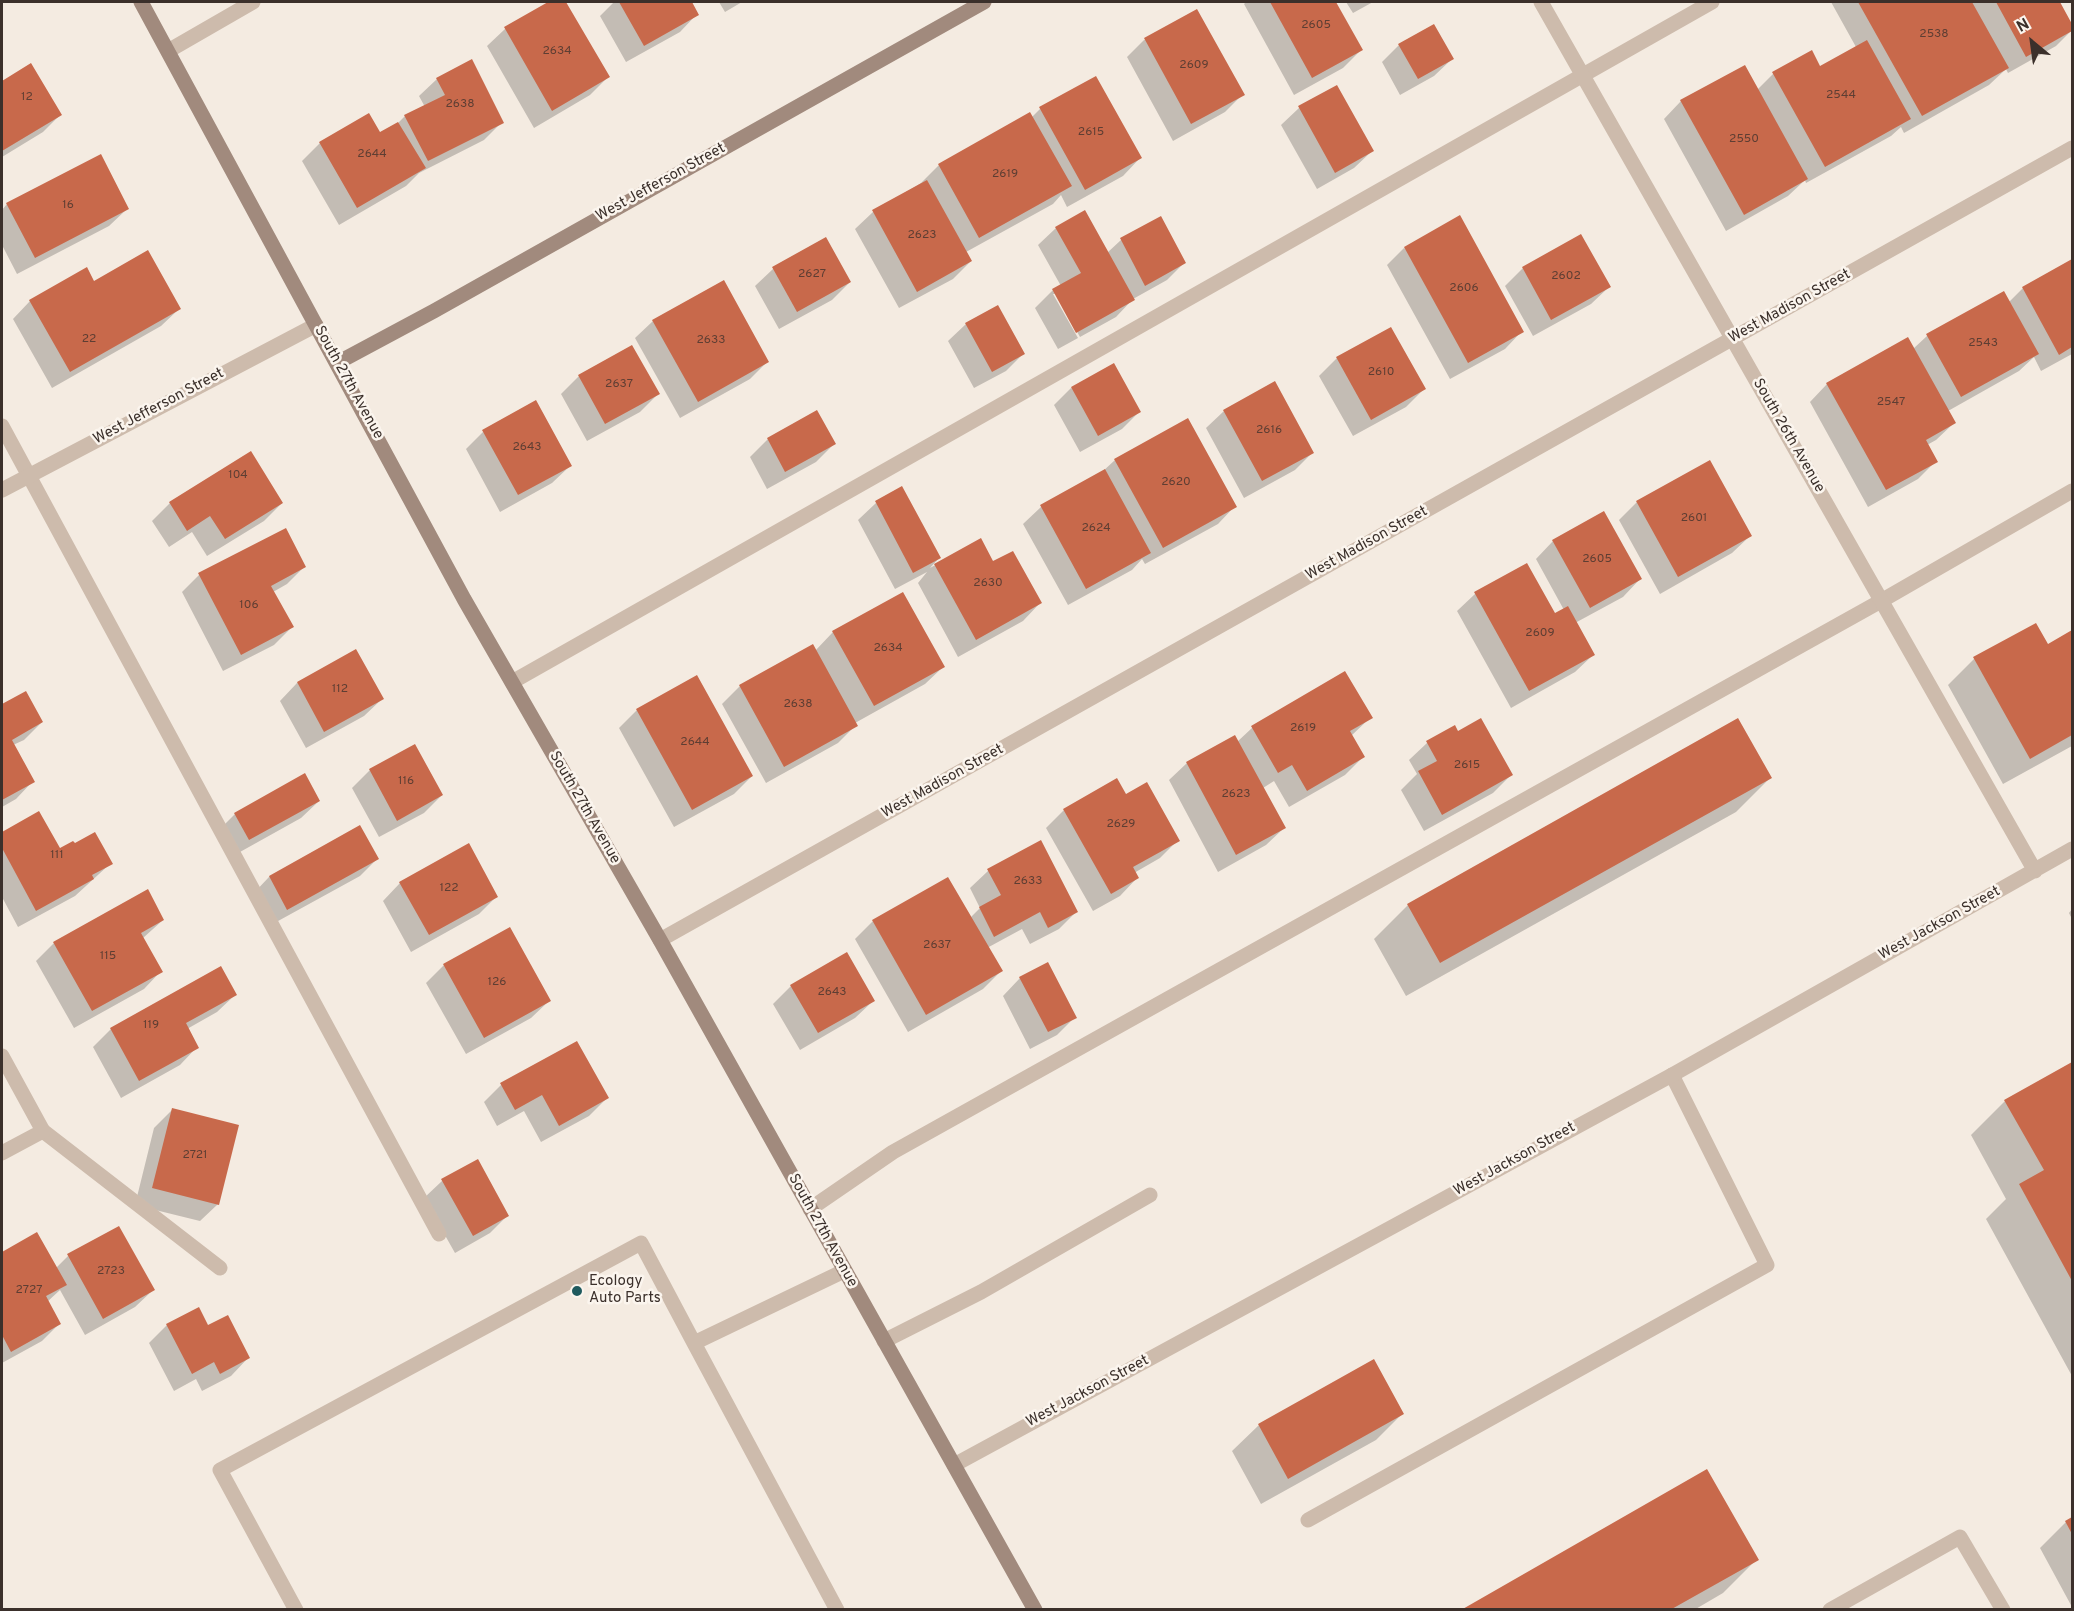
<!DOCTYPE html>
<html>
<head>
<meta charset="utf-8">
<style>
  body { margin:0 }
  #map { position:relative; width:2074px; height:1611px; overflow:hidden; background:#f4ebe1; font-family:Overpass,sans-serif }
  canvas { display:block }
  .frame { position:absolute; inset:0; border:3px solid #3b302b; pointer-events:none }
  .north { position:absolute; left:2002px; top:12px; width:60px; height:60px; -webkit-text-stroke:4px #fbf5ee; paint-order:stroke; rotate:331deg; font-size:16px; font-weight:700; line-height:24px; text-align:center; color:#3b302b }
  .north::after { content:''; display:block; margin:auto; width:21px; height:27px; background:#3b302b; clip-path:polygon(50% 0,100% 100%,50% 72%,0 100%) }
</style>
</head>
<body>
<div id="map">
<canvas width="2074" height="1611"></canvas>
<div class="frame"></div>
<div class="north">N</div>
</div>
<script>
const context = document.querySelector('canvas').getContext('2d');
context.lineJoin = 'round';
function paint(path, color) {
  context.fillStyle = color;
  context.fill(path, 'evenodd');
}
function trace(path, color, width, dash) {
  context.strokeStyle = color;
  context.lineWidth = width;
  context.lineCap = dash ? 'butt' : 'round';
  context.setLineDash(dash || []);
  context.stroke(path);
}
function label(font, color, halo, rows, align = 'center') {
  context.font = font + ' Overpass,sans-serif';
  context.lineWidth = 5;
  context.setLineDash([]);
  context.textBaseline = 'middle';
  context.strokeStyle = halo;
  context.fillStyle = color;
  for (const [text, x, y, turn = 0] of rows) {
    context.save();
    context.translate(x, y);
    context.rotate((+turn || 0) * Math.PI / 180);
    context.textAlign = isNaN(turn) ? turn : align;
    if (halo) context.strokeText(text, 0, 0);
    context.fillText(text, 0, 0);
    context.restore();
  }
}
paint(new Path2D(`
  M 551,2 L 564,2 L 608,77 L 590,95 L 534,128 L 487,46 L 505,29 Z
  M 614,2 L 690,2 L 697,14 L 680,32 L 626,62 L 600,16 Z
  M 719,2 L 742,2 L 725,12 Z
  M 1246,2 L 1334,2 L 1361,50 L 1343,68 L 1294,95 L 1244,4 Z
  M 1346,2 L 1373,2 L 1353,13 Z
  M 1831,2 L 2059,2 L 2072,30 L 2056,46 L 2008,73 L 2006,69 L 1989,85 L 1904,133 L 1901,127 L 1891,136 L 1806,183 L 1805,180 L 1788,196 L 1726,231 L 1664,119 L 1681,101 L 1757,90 L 1773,74 L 1820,68 L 1856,47 Z
  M 1196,11 L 1243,94 L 1225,112 L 1173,141 L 1127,57 L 1144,40 Z
  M 1399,45 L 1452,59 L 1434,76 L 1400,95 L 1382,62 Z
  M 30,65 L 60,115 L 43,132 L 2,157 L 2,82 Z
  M 437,79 L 502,122 L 484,140 L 419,173 L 406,186 L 339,225 L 302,161 L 320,143 L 379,134 L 398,123 L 405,116 L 425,107 L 419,96 Z
  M 1337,87 L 1372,151 L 1354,168 L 1317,189 L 1281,125 L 1299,108 Z
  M 1040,109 L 1140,158 L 1123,176 L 1067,207 L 1061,195 L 1053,204 L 966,252 L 971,261 L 953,279 L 899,308 L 855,229 L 873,212 L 921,183 L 939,165 L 1032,117 Z
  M 7,204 L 127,209 L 109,226 L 17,274 L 2,245 L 2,210 Z
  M 1160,218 L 1184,263 L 1167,280 L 1133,299 L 1116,317 L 1080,337 L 1056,294 L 1053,294 L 1078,338 L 1058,349 L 1035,308 L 1053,290 L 1061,286 L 1038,245 L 1056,228 L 1107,253 L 1121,240 Z
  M 826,239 L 850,282 L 832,300 L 779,329 L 755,286 L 773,269 Z
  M 1404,248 L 1522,331 L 1505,349 L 1450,379 L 1387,265 Z
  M 2072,261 L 2072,354 L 2041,371 L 2034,357 L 2019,371 L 1948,411 L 1954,423 L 1936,440 L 1927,445 L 1936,461 L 1918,479 L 1868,507 L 1810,402 L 1827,384 L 1913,349 L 1927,336 L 2009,302 L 2023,288 Z
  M 1523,268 L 1609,287 L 1591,304 L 1533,336 L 1505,286 Z
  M 93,283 L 179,309 L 161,326 L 52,388 L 13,319 L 30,301 Z
  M 653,321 L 767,362 L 750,379 L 680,418 L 635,338 Z
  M 966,324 L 1023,354 L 1006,371 L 974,388 L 948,341 Z
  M 632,347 L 658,394 L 640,412 L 587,441 L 561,394 L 579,376 Z
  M 1337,358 L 1424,389 L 1406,407 L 1353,436 L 1319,376 Z
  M 1071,388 L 1139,412 L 1122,429 L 1080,452 L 1054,405 Z
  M 1224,411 L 1313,452 L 1295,470 L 1244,498 L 1206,428 Z
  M 816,412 L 834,444 L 816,462 L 767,489 L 750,457 L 768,439 Z
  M 483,432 L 570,466 L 552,483 L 500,512 L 466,449 Z
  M 251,453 L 282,503 L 264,521 L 207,556 L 192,532 L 169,547 L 152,521 L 170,503 Z
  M 1115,460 L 1235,506 L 1218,524 L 1145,564 L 1142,559 L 1132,570 L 1068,605 L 1023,524 L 1041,507 L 1102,472 Z
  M 1637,502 L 1750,536 L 1732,553 L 1660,594 L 1619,520 Z
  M 876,503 L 939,558 L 930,568 L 980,540 L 993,563 L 1040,603 L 1023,621 L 958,657 L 918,583 L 927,572 L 895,589 L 858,520 Z
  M 1553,541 L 1640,579 L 1623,597 L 1575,623 L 1593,655 L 1575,672 L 1511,708 L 1457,611 L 1475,594 L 1527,565 L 1555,615 L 1564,610 L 1536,559 Z
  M 304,567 L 287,584 L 273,592 L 292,627 L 274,645 L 223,671 L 182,592 L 199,575 Z
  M 833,632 L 943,667 L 925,684 L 855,723 L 856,725 L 838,743 L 766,783 L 722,704 L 740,686 L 812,646 L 815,651 Z
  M 2072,632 L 2072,746 L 2003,784 L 1948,685 L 1974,659 L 2047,646 Z
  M 356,651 L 382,699 L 364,716 L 306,748 L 280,701 L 297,683 Z
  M 1345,673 L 1371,717 L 1351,736 L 1363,757 L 1345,775 L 1289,807 L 1274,781 L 1263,788 L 1284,828 L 1266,845 L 1218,872 L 1169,780 L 1187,763 L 1237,742 L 1252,728 Z
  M 25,693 L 42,722 L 24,740 L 13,745 L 33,781 L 16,799 L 2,807 L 2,706 Z
  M 637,710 L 752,776 L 734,794 L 674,827 L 619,728 Z
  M 1454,727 L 1457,733 L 1511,775 L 1493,793 L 1424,831 L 1401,790 L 1417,774 L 1409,760 L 1427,743 Z
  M 414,746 L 442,795 L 424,813 L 379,837 L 352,788 L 370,770 Z
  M 1770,778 L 1736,812 L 1406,996 L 1374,939 L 1408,905 Z
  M 1125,796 L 1178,840 L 1160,858 L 1134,873 L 1137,878 L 1120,896 L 1093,911 L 1046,828 L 1064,810 Z
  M 319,801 L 301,818 L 231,857 L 217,832 L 235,814 Z
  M 39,813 L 59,850 L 111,863 L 75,896 L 18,927 L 2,897 L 2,834 Z
  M 360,827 L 377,859 L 360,876 L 269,926 L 252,895 L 269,877 Z
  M 1040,842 L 1077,911 L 1059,929 L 1030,944 L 1022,929 L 987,948 L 1001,971 L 983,989 L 908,1032 L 855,939 L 873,921 L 948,879 L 970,918 L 980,908 L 970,888 L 988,871 Z
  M 400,883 L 496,897 L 479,914 L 411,952 L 383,901 Z
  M 2072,909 L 2072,919 L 2069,913 Z
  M 163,920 L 143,938 L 161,971 L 144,989 L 74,1028 L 36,961 L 54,943 Z
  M 846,954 L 873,1001 L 855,1018 L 800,1050 L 773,1004 L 791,986 Z
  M 444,965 L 549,1001 L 531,1018 L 466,1054 L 426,983 Z
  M 220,969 L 235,995 L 217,1012 L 187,1029 L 197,1047 L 180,1065 L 121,1098 L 93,1047 L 111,1029 Z
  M 1020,978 L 1075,1017 L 1057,1035 L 1030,1049 L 1003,996 Z
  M 2072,1064 L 2072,1376 L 1986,1219 L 2006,1199 L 1971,1135 L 2005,1101 Z
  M 501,1085 L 607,1098 L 589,1116 L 541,1142 L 524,1111 L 497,1126 L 484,1102 Z
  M 172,1110 L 218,1204 L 200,1221 L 135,1205 L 154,1128 Z
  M 477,1161 L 507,1216 L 490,1233 L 455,1253 L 424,1198 L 442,1181 Z
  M 37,1234 L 56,1268 L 68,1256 L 153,1290 L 135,1307 L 85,1335 L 60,1290 L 47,1302 L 59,1324 L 42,1341 L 2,1363 L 2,1254 Z
  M 167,1325 L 208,1327 L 248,1358 L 231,1376 L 202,1391 L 196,1379 L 174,1391 L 149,1343 Z
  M 1373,1361 L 1402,1414 L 1376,1440 L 1261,1504 L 1232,1451 L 1259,1425 Z
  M 2072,1519 L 2072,1607 L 2040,1548 L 2066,1522 Z
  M 1757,1559 L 1723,1593 L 1694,1610 L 1464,1610 Z`), '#0003');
paint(new Path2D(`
  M 548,2 L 566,2 L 610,77 L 552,111 L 504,27 Z
  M 619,2 L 692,2 L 699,15 L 644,46 Z
  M 1270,2 L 1336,2 L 1363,50 L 1312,78 Z
  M 1858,2 L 1972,2 L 2009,68 L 1922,116 Z
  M 1996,2 L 2060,2 L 2072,24 L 2072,31 L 2026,57 Z
  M 1197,9 L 1245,95 L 1191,124 L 1144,38 Z
  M 1434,24 L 1454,59 L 1418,79 L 1398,44 Z
  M 1867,40 L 1911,119 L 1825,167 L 1772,72 L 1812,50 L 1820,66 Z
  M 472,59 L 504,123 L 428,161 L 404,115 L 445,95 L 436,78 Z
  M 31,63 L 62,115 L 2,151 L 2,81 Z
  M 1745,65 L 1808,179 L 1744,215 L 1680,100 Z
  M 1096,76 L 1142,158 L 1085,190 L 1039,107 Z
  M 1337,85 L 1374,151 L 1335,173 L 1298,106 Z
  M 1030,112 L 1072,186 L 979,238 L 938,164 Z
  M 369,113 L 380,132 L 398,122 L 426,168 L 357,208 L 319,142 Z
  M 101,154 L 129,209 L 35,258 L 6,203 Z
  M 927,180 L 972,261 L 917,292 L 872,210 Z
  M 1085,210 L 1135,300 L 1076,333 L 1052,289 L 1081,273 L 1055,227 Z
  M 1460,215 L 1524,332 L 1468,363 L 1404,247 Z
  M 1161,216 L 1186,263 L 1145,286 L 1120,238 Z
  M 1581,234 L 1611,287 L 1551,320 L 1522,267 Z
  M 826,237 L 851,282 L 797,312 L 772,267 Z
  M 148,250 L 181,309 L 70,372 L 29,300 L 87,267 L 94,281 Z
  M 2072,259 L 2072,347 L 2059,355 L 2022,287 Z
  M 724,280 L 769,362 L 698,402 L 652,320 Z
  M 2004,291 L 2039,354 L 1961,397 L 1926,334 Z
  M 998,305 L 1025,354 L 992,372 L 965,323 Z
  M 1391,327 L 1426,389 L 1371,420 L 1336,357 Z
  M 1908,337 L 1956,423 L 1926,440 L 1938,462 L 1886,490 L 1826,383 Z
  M 632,345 L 660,394 L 605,424 L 578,375 Z
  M 1114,363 L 1141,412 L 1098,436 L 1071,387 Z
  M 1275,381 L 1314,453 L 1262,481 L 1223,410 Z
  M 536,400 L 572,466 L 518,495 L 482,430 Z
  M 817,410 L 836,444 L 785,472 L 767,438 Z
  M 1188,418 L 1237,507 L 1163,548 L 1114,459 Z
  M 251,451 L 283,503 L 225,539 L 210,516 L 187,531 L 169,502 Z
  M 1710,460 L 1752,536 L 1678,577 L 1636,501 Z
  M 1105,469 L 1151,553 L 1086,589 L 1040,505 Z
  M 902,486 L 941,558 L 913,573 L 875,501 Z
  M 1604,511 L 1642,579 L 1590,608 L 1552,540 Z
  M 286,528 L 306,567 L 271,586 L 294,627 L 241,655 L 198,573 Z
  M 981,538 L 993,561 L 1013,551 L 1042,603 L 976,640 L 934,564 Z
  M 1527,563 L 1555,613 L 1568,606 L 1595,655 L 1529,691 L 1474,592 Z
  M 903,592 L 945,667 L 874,706 L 832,631 Z
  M 2036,623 L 2048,644 L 2072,630 L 2072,735 L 2030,759 L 1973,657 Z
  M 813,644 L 858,726 L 784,767 L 739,685 Z
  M 356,649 L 384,699 L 324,732 L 297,682 Z
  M 1345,671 L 1373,718 L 1350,731 L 1365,757 L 1307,791 L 1292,765 L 1278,773 L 1251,726 Z
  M 697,675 L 753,776 L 692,810 L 636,709 Z
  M 26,691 L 43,722 L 12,740 L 35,782 L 2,800 L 2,704 Z
  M 1481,718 L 1513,775 L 1442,815 L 1418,771 L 1437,761 L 1426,741 L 1455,725 L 1458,731 Z
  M 1738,718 L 1772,778 L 1440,963 L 1407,904 Z
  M 1235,735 L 1286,828 L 1236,855 L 1186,762 Z
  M 415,744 L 443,795 L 397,821 L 369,769 Z
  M 305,773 L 320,801 L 249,840 L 234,813 Z
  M 1117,778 L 1126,794 L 1147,782 L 1180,841 L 1133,867 L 1139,878 L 1111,894 L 1063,809 Z
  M 39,811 L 60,848 L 73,841 L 75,843 L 95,832 L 113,864 L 92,875 L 94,879 L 36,911 L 2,848 L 2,832 Z
  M 360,825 L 379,859 L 287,910 L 269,876 Z
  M 1041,840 L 1078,912 L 1048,928 L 1040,912 L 994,937 L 979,907 L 1001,895 L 987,869 Z
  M 469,843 L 498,897 L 429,935 L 399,882 Z
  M 948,877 L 1003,971 L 926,1015 L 872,920 Z
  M 148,889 L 164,920 L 141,933 L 163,972 L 92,1011 L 53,942 Z
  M 510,927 L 551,1001 L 484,1038 L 443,964 Z
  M 847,952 L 875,1001 L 818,1033 L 790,985 Z
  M 1048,962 L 1077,1018 L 1048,1032 L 1019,977 Z
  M 221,966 L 237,995 L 186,1023 L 199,1048 L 139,1081 L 110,1028 Z
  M 577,1041 L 609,1098 L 559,1126 L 542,1095 L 515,1110 L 500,1083 Z
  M 2072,1062 L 2072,1281 L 2019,1184 L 2044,1170 L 2004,1100 Z
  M 172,1108 L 239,1125 L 219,1205 L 152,1188 Z
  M 478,1159 L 509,1216 L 473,1236 L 441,1179 Z
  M 119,1226 L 155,1290 L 103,1319 L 67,1254 Z
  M 37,1232 L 67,1285 L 46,1296 L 61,1324 L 11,1352 L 2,1335 L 2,1252 Z
  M 199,1307 L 208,1325 L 228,1315 L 250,1358 L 220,1374 L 214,1362 L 192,1374 L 166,1324 Z
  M 1374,1359 L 1404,1414 L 1288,1479 L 1258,1424 Z
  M 1707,1469 L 1759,1560 L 1670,1610 L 1461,1610 Z
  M 2072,1517 L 2072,1534 L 2065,1521 Z`), '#c8694b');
trace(new Path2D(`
  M 168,51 L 253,2
  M 2,426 L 439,1234
  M 512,682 L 1712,2
  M 43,1131 L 220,1268
  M 810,1209 L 893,1152 L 1881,601 L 2072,491
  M 884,1341 L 981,1292 L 1150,1195
  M 694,1343 L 837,1610
  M 1308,1520 L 1767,1265 L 1672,1075
  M 296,1610 L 220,1470 L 641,1243 L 694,1343 L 844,1271
  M 1830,1610 L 1960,1537 L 2003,1610`), '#cdbbac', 15);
trace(new Path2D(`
  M 1541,2 L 2035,871
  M 2,490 L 316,325
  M 660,940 L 2072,148
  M 2,1056 L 43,1131 L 2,1153
  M 954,1465 L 1672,1075 L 2072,849`), '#cdbbac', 15);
trace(new Path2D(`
  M 141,2 L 464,599 L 660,940 L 1035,1610
  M 337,363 L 434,311 L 984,2`), '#a18a7d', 15);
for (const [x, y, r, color] of [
  [577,1291,6,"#1f5a5e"]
]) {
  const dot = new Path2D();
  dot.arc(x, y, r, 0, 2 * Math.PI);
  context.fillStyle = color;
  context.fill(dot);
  trace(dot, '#fbf5ee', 2);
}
label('12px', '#5e3e33', null, [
  ["2605",1316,26],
  ["2538",1934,35],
  ["2634",557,52],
  ["2609",1194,66],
  ["2544",1841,96],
  ["12",27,98],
  ["2638",460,105],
  ["2615",1091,133],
  ["2550",1744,140],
  ["2644",372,155],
  ["2619",1005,175],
  ["16",68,206],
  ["2623",922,236],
  ["2627",812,275],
  ["2602",1566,277],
  ["2606",1464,289],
  ["22",89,340],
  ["2633",711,341],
  ["2543",1983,344],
  ["2610",1381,373],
  ["2637",619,385],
  ["2547",1891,403],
  ["2616",1269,431],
  ["2643",527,448],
  ["104",238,476],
  ["2620",1176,483],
  ["2601",1694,519],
  ["2624",1096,529],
  ["2605",1597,560],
  ["2630",988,584],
  ["106",249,606],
  ["2609",1540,634],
  ["2634",888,649],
  ["112",340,690],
  ["2638",798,705],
  ["2619",1303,729],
  ["2644",695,743],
  ["2615",1467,766],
  ["116",406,782],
  ["2623",1236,795],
  ["2629",1121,825],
  ["111",57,856],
  ["2633",1028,882],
  ["122",449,889],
  ["2637",937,946],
  ["115",108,957],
  ["126",497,983],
  ["2643",832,993],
  ["119",151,1026],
  ["2721",195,1156],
  ["2723",111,1272],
  ["2727",29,1291]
]);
label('15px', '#3b302b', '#fbf5ee', [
  ["West Jefferson Street",661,183,-29],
  ["West Madison Street",1790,307,-29],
  ["South 27th Avenue",348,383,61],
  ["West Jefferson Street",159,407,-28],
  ["South 26th Avenue",1788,436,60],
  ["West Madison Street",1367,544,-29],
  ["West Madison Street",943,782,-29],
  ["South 27th Avenue",584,808,60],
  ["West Jackson Street",1940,924,-29],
  ["West Jackson Street",1515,1160,-29],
  ["South 27th Avenue",822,1231,61],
  ["West Jackson Street",1088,1392,-28]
]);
label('15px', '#3b302b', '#fbf5ee', [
  ["Ecology",589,1282],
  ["Auto Parts",589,1299]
], 'left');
</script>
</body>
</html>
